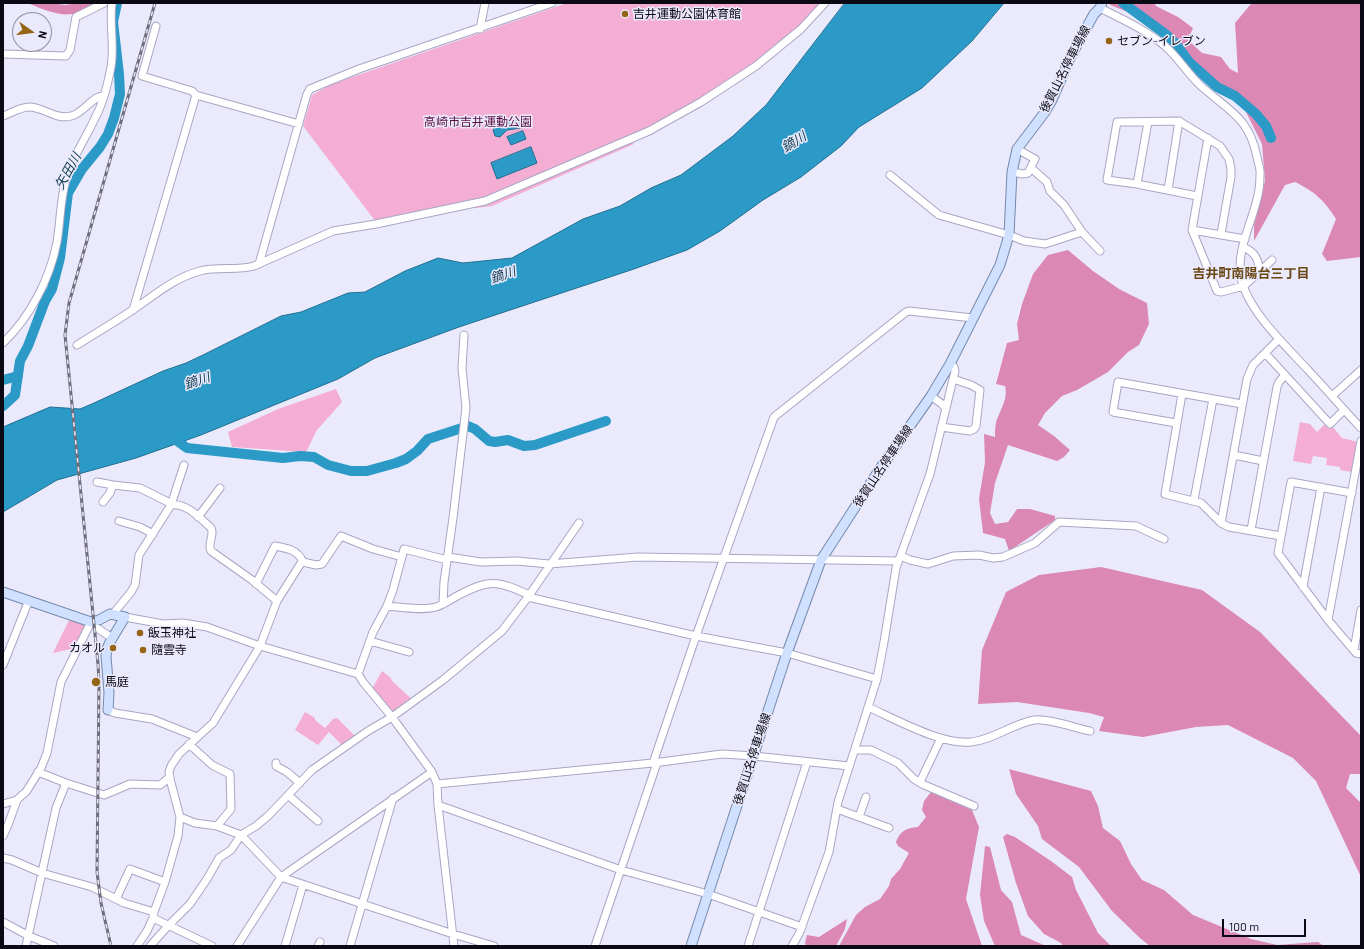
<!DOCTYPE html>
<html>
<head>
<meta charset="utf-8">
<style>
  body { margin:0 }
  #map { position:relative; width:1364px; height:949px; overflow:hidden; background:#ebeafd; font-family:Barlow,sans-serif }
  canvas { display:block }
  .frame { position:absolute; inset:0; border:4px solid #0b0a14; pointer-events:none }
  .north { position:absolute; left:12px; top:12px; width:40px; height:40px; box-sizing:border-box; background:#ebeafd; border:1px solid #9190a0; border-radius:50%; rotate:104deg; font-size:11px; font-weight:700; line-height:16px; text-align:center; color:#0b0a14 }
  .north::after { content:''; display:block; margin:auto; width:14px; height:18px; background:#956415; clip-path:polygon(50% 0,100% 100%,50% 72%,0 100%) }
  .scale { position:absolute; left:1222px; top:919px; width:84px; height:18px; box-sizing:border-box; border:2px solid #0b0a14; border-top:0; padding-left:5px; font-size:12px; line-height:14px; white-space:nowrap; color:#0b0a14; -webkit-text-stroke:3px #ebeafd; paint-order:stroke }
</style>
</head>
<body>
<div id="map">
<canvas width="1364" height="949"></canvas>
<div class="frame"></div>
<div class="north">N</div>
<div class="scale">100 m</div>
</div>
<script>
const context = document.querySelector('canvas').getContext('2d');
context.lineJoin = 'round';
function paint(path, color) {
  context.fillStyle = color;
  context.fill(path, 'evenodd');
}
function trace(path, color, width, dash) {
  context.strokeStyle = color;
  context.lineWidth = width;
  context.lineCap = dash ? 'butt' : 'round';
  context.setLineDash(dash || []);
  context.stroke(path);
}
function label(font, color, halo, rows, align = 'center') {
  context.font = font + ' Barlow,"Noto Sans JP",sans-serif';
  context.lineWidth = 3;
  context.setLineDash([]);
  context.textBaseline = 'middle';
  context.strokeStyle = halo;
  context.fillStyle = color;
  for (const [text, x, y, turn = 0] of rows) {
    context.save();
    context.translate(x, y);
    context.rotate((+turn || 0) * Math.PI / 180);
    context.textAlign = isNaN(turn) ? turn : align;
    if (halo) context.strokeText(text, 0, 0);
    context.fillText(text, 0, 0);
    context.restore();
  }
}
paint(new Path2D(`
  M 567,3 L 828,3 L 782,48 L 632,141 L 634,144 L 492,206 L 476,208 L 475,206 L 379,226 L 303,126 L 312,95 L 332,84 Z
  M 336,389 L 342,402 L 317,430 L 306,452 L 232,447 L 228,432 L 278,409 Z
  M 1300,422 L 1310,424 L 1317,432 L 1326,423 L 1330,428 L 1332,426 L 1342,438 L 1358,442 L 1352,472 L 1340,470 L 1340,467 L 1326,465 L 1327,458 L 1313,456 L 1311,464 L 1293,461 Z
  M 70,618 L 87,625 L 75,648 L 53,653 Z
  M 382,671 L 390,677 L 393,682 L 413,700 L 392,715 L 372,689 Z
  M 305,712 L 315,718 L 315,720 L 325,728 L 333,719 L 337,718 L 355,736 L 343,746 L 329,732 L 318,745 L 295,730 Z`), '#f4aed3');
paint(new Path2D(`
  M 27,3 L 51,3 L 66,5 L 75,3 L 98,3 C 91,6 85,11 78,13 C 60,18 43,9 27,3 Z
  M 1110,3 L 1154,3 L 1156,6 L 1178,17 L 1193,28 L 1188,40 L 1202,53 L 1221,57 L 1230,69 L 1238,73 L 1235,23 L 1250,5 L 1253,3 L 1361,3 L 1361,257 L 1327,261 L 1322,254 L 1336,219 C 1324,200 1315,192 1295,182 L 1285,185 L 1254,241 L 1254,225 L 1265,181 L 1262,144 L 1245,110 L 1224,92 L 1204,70 L 1138,16 L 1110,5 Z
  M 1068,250 L 1093,271 L 1119,289 L 1147,303 L 1149,324 L 1139,345 L 1128,352 L 1108,372 L 1077,390 L 1062,396 L 1045,413 L 1038,425 L 1054,436 L 1070,450 L 1064,457 L 1057,461 L 1008,445 L 995,483 L 990,513 L 995,524 L 1008,522 L 1017,509 L 1030,509 L 1055,516 L 1055,520 L 1009,551 L 1005,539 L 983,533 L 979,499 L 985,462 L 984,434 L 995,437 C 995,431 995,423 998,417 C 1002,407 1008,397 1005,386 L 996,384 L 1007,343 L 1019,340 L 1017,324 L 1022,304 L 1033,274 L 1048,255 Z
  M 1101,567 L 1202,590 L 1260,632 L 1361,736 L 1361,774 L 1350,774 L 1346,788 L 1361,803 L 1361,877 L 1316,781 L 1293,758 L 1228,725 L 1196,727 L 1143,737 L 1099,731 L 1104,717 L 1089,713 L 1017,702 L 978,704 L 982,650 L 1006,592 L 1039,575 Z
  M 1009,769 L 1091,791 L 1098,806 L 1103,828 L 1120,841 L 1131,864 L 1142,880 L 1164,890 L 1193,915 L 1251,939 L 1277,945 L 1318,942 L 1324,946 L 1150,946 L 1141,939 L 1112,911 L 1079,867 L 1042,839 L 1038,826 L 1016,794 Z
  M 931,792 L 972,810 L 979,827 L 966,899 L 982,946 L 839,946 L 856,915 L 865,907 L 880,899 L 889,886 L 891,879 L 900,869 L 909,853 L 898,846 L 896,842 C 900,831 906,828 918,827 L 926,817 L 922,810 L 924,801 Z
  M 1007,834 L 1015,837 L 1051,861 L 1072,877 L 1076,890 L 1098,933 L 1111,946 L 1063,946 L 1061,943 L 1044,934 L 1028,916 L 1016,883 L 1003,837 Z
  M 985,846 L 990,847 L 1001,890 L 1012,902 L 1021,935 L 1046,946 L 995,946 L 984,921 L 980,895 Z
  M 847,919 L 845,929 L 836,946 L 806,946 L 805,943 L 807,935 L 819,937 Z`), '#db88b5');
const water = new Path2D(`
  M 845,3 L 1004,3 L 972,41 L 922,88 L 859,127 L 841,146 L 801,177 L 763,200 L 720,231 L 687,250 L 631,270 L 459,327 L 375,358 L 338,379 L 201,435 L 136,458 L 57,480 L 3,512 L 3,427 L 50,407 L 80,409 L 94,403 L 163,371 L 186,363 L 203,355 L 281,316 L 301,312 L 348,293 L 365,292 L 405,271 L 438,258 L 463,263 L 512,258 L 583,219 L 620,206 L 651,188 L 681,175 L 733,136 L 766,105 Z
  M 518,120 L 522,123 L 521,128 L 507,130 L 500,137 L 495,136 L 493,130 L 498,123 Z
  M 523,131 L 526,139 L 511,145 L 507,137 Z
  M 531,147 L 537,163 L 497,179 L 491,163 Z`);
paint(water, '#2b9ac7');
trace(water, '#216f91', 1);
trace(new Path2D(`
  M 1123,3 L 1164,33 L 1175,43 L 1189,62 L 1217,87 L 1235,96 L 1256,114 L 1266,126 L 1271,138
  M 3,380 L 18,376
  M 3,406 L 15,395 L 20,361 L 28,346 L 45,301 L 52,289 L 60,258 L 68,193 L 82,169 L 100,147 L 108,134 L 114,118 L 120,94 L 119,74 L 113,22 L 117,3
  M 169,435 L 187,448 L 283,458 L 300,456 L 314,457 L 328,465 L 351,471 L 367,471 L 396,463 L 406,459 L 417,451 L 428,439 L 468,426 L 475,429 L 489,441 L 495,442 L 508,440 L 524,446 L 535,445 L 606,421`), '#2b9ac7', 10);
const minor = new Path2D(`
  M 1100,8 C 1122,19 1146,30 1165,46 C 1177,56 1188,74 1201,86 C 1229,111 1249,117 1257,157 C 1258,163 1261,169 1260,175 C 1260,183 1259,192 1257,199 C 1251,225 1236,251 1241,278 C 1248,311 1286,346 1308,370 C 1326,389 1343,409 1361,428
  M 156,26 L 142,76 L 192,91 L 196,95
  M 480,29 L 485,3
  M 3,54 L 66,56 L 70,50 L 76,17 L 104,3
  M 3,116 C 11,113 21,107 29,107 C 44,107 55,120 71,116 C 84,113 93,95 104,96
  M 1208,138 L 1192,230 L 1217,291 L 1221,292 L 1244,286 L 1272,260
  M 1031,168 L 1047,182 L 1050,191 L 1064,205 L 1082,232 L 1100,251
  M 1012,172 L 1023,174 L 1028,173 L 1035,159 L 1017,149
  M 890,175 L 939,215 L 1009,235 L 1024,241 L 1045,244 L 1082,232
  M 1137,184 L 1148,122
  M 1168,190 L 1179,121
  M 1197,196 L 1137,184 L 1107,180 L 1117,122 L 1179,121 L 1220,146 L 1229,159 L 1231,169 L 1231,177 L 1221,234
  M 1192,230 L 1245,239
  M 1243,247 C 1255,252 1259,259 1259,272
  M 259,264 L 307,94 L 310,89 L 359,69 L 552,3
  M 133,310 L 196,95 L 299,124
  M 3,343 C 30,317 50,279 57,242 C 61,219 60,195 68,173 C 75,153 87,136 96,116 C 104,101 108,83 111,67 C 115,46 109,24 112,3
  M 77,345 C 96,333 115,322 134,309 C 155,295 174,278 200,271 C 218,266 236,271 254,266 L 333,231 L 376,224 L 485,201 L 649,131 L 701,102 L 756,66 L 801,29 L 825,3
  M 1265,353 L 1330,424 L 1344,410
  M 1182,394 L 1165,494 L 1201,503 L 1221,523 L 1229,527 L 1281,536
  M 931,396 L 942,404 L 946,409
  M 1332,396 L 1361,370
  M 1176,423 L 1113,412 L 1118,382 L 1242,404
  M 941,427 L 970,431 L 974,429 L 976,426 L 980,390 L 971,385 L 953,379
  M 1234,455 L 1263,461
  M 97,482 L 113,485 L 140,488 L 168,502 L 171,505 L 184,465
  M 1352,493 L 1291,482 L 1278,553 L 1328,620 L 1356,653 L 1361,654
  M 1194,500 L 1213,399
  M 103,502 L 110,493 L 113,485
  M 198,517 L 220,488
  M 119,521 L 140,527 L 153,534
  M 1221,523 L 1247,379 L 1253,365 L 1279,339
  M 1251,530 L 1277,387 L 1279,382 L 1285,375
  M 901,556 L 910,560 L 928,564 L 953,556 L 979,555 L 993,558 L 1003,557 L 1035,543 L 1059,522 L 1136,526 L 1164,539
  M 448,557 L 481,562 L 517,561 L 549,564 L 638,557 L 898,561
  M 256,584 L 275,546 C 287,548 298,550 303,562
  M 1303,587 L 1321,487
  M 528,597 L 696,636 L 787,653 L 877,679
  M 443,604 L 444,582 L 453,518 L 466,408 L 462,368 L 464,335
  M 387,606 C 401,607 422,611 436,607 C 443,605 450,600 457,596 C 489,579 497,580 529,595
  M 113,614 L 131,592 L 135,585 L 139,555 L 171,505 C 186,502 201,519 211,528 C 215,535 207,543 211,551 L 252,580 L 277,601
  M 125,617 L 163,624 L 183,623 L 207,627 L 260,646 L 358,674 L 363,682 L 392,717 L 432,772 L 437,784 L 438,805 L 454,946
  M 1328,620 L 1361,441
  M 97,628 L 112,638
  M 370,641 L 409,652
  M 1354,650 L 1361,610
  M 3,665 L 29,600
  M 358,674 L 373,632 L 387,606 L 393,590 L 404,549 L 447,560
  M 868,707 C 895,719 941,745 971,742 C 993,740 1012,724 1034,720 C 1048,718 1075,728 1090,731
  M 108,710 L 115,713 L 152,719 L 197,737
  M 189,744 L 212,765 L 230,774 L 231,809 L 217,826
  M 855,750 L 871,750 L 898,763 L 914,779 L 922,784 L 974,806
  M 276,763 L 276,766 L 287,772 L 300,783
  M 653,763 L 696,636 L 774,417 L 906,312 L 909,311 L 973,318
  M 38,772 L 66,783 L 104,795 L 130,784 L 160,785 L 170,777
  M 920,782 L 941,738
  M 437,784 L 653,763 L 722,754 L 754,756 L 849,766
  M 288,795 L 318,821
  M 3,804 L 17,800 L 21,796 L 26,792 L 41,768 L 47,753 L 61,682 L 91,622
  M 438,805 L 621,870 L 708,894 L 802,927
  M 837,809 L 889,828
  M 180,817 L 195,823 L 217,826 L 241,835 L 281,877 L 453,934 L 494,946
  M 859,817 L 866,797
  M 3,836 L 8,825 L 17,800
  M 3,858 L 12,860 L 42,873 L 92,887 L 124,903 L 154,912
  M 116,899 L 130,869 L 165,882
  M 153,918 L 212,946
  M 3,922 L 29,936 L 54,946
  M 26,946 L 56,808 L 66,783
  M 137,946 L 147,931 L 153,918 L 154,912 L 165,882 L 178,836 L 180,817 L 170,779 L 169,772 L 171,766 L 179,754 L 213,723 L 260,646 L 277,601 L 301,563 L 303,562 L 316,565 L 322,564 L 341,536 L 373,549 L 402,557
  M 150,946 L 168,926 L 190,904 L 207,879 L 219,858 L 231,850 L 241,835 L 256,826 L 268,816 L 312,770 L 368,731 L 392,717 L 410,704 L 443,680 L 502,631 L 528,597 L 579,523
  M 237,946 L 281,877 L 432,772
  M 285,946 L 303,885
  M 318,946 L 320,942
  M 350,946 L 393,798
  M 595,946 L 657,763
  M 748,946 L 807,762
  M 792,946 L 799,934 L 829,852 L 838,802 L 877,679 L 884,642 L 896,568 L 930,474 L 955,371 L 954,367 L 950,364`);
const major = new Path2D(`
  M 3,592 L 91,622 L 99,620 L 110,614 L 125,617 L 110,642 L 107,649 L 106,656 L 109,693 L 108,710
  M 691,946 L 787,653 L 821,560 L 881,467 L 931,396 L 950,364 L 1000,265 L 1009,235 L 1012,172 L 1017,149 L 1045,112 L 1052,100 L 1071,56 L 1094,14 L 1100,8 L 1102,3`);
trace(minor, '#a8a6c4', 9);
trace(major, '#7689ab', 11);
trace(minor, '#fff', 7);
trace(major, '#cfe1fe', 9);
const rail = new Path2D(`
  M 111,946 L 101,903 L 97,872 L 99,682 L 98,664 L 65,335 L 69,303 L 155,3`);
trace(rail, '#6f6e7c', 3);
trace(rail, '#ebeafd', 1.5, [4.5]);
for (const [x, y, r, color] of [
  [625,14,4,"#956415"],
  [1109,41,4,"#956415"],
  [140,633,4,"#956415"],
  [113,648,4,"#956415"],
  [143,650,4,"#956415"],
  [96,682,5,"#956415"]
]) {
  const dot = new Path2D();
  dot.arc(x, y, r, 0, 2 * Math.PI);
  context.fillStyle = color;
  context.fill(dot);
  trace(dot, '#ebeafd', 1.5);
}
label('12px', '#0b0a14', '#ebeafd', [
  ["吉井運動公園体育館",633,14],
  ["セブン-イレブン",1117,41],
  ["飯玉神社",148,633],
  ["カオル",105,648,"right"],
  ["隨雲寺",151,650],
  ["馬庭",105,682]
], 'left');
label('12px', '#0b0a14', '#ebeafd', [
  ["後賀山名停車場線",1065,69,-63],
  ["後賀山名停車場線",883,466,-56],
  ["後賀山名停車場線",752,759,-72]
]);
label('12px', '#590f3f', '#ebeafd', [
  ["高崎市吉井運動公園",478,122]
]);
label('italic 13px', '#103e51', '#ebeafd', [
  ["鏑川",794,142,-32],
  ["矢田川",68,171,-61],
  ["鏑川",503,275,-18],
  ["鏑川",197,381,-19]
]);
label('bold 13px', '#694713', '#ebeafd', [
  ["吉井町南陽台三丁目",1251,274]
]);
</script>
</body>
</html>
